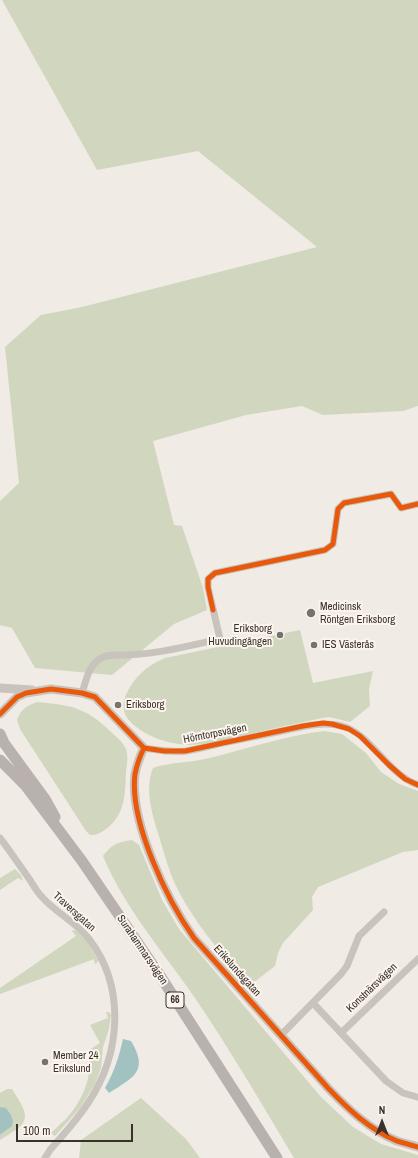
<!DOCTYPE html>
<html>
<head>
<meta charset="utf-8">
<style>
  body { margin:0 }
  #map { position:relative; width:418px; height:1158px; overflow:hidden; background:#f0ebe5; font-family:"Archivo Narrow",sans-serif }
  canvas { display:block }
  .north { position:absolute; left:362px; top:1102px; width:40px; height:40px; -webkit-text-stroke:3px #fbf5ee; paint-order:stroke; rotate:0deg; font-size:11px; font-weight:700; line-height:16px; text-align:center; color:#3b302b }
  .north::after { content:''; display:block; margin:auto; width:14px; height:18px; background:#3b302b; clip-path:polygon(50% 0,100% 100%,50% 72%,0 100%) }
  .scale { position:absolute; left:16px; top:1124px; width:117px; height:18px; box-sizing:border-box; border:2px solid #3b302b; border-top:0; padding-left:5px; font-size:12px; line-height:14px; white-space:nowrap; color:#3b302b; -webkit-text-stroke:3px #fbf5ee; paint-order:stroke }
</style>
</head>
<body>
<div id="map">
<canvas width="418" height="1158"></canvas>
<div class="north">N</div>
<div class="scale">100 m</div>
</div>
<script>
const context = document.querySelector('canvas').getContext('2d');
context.lineJoin = 'round';
function paint(path, color) {
  context.fillStyle = color;
  context.fill(path, 'evenodd');
}
function trace(path, color, width, dash) {
  context.strokeStyle = color;
  context.lineWidth = width;
  context.lineCap = dash ? 'butt' : 'round';
  context.setLineDash(dash || []);
  context.stroke(path);
}
function label(font, color, halo, rows, align = 'center') {
  context.font = font + ' "Archivo Narrow",sans-serif';
  context.lineWidth = 4;
  context.setLineDash([]);
  context.textBaseline = 'middle';
  context.strokeStyle = halo;
  context.fillStyle = color;
  for (const [text, x, y, turn = 0] of rows) {
    context.save();
    context.translate(x, y);
    context.rotate((+turn || 0) * Math.PI / 180);
    context.textAlign = isNaN(turn) ? turn : align;
    if (halo) context.strokeText(text, 0, 0);
    context.fillText(text, 0, 0);
    context.restore();
  }
}
paint(new Path2D(`
  M 2,0 L 418,0 L 418,406 L 403,411 L 323,415 L 302,406 L 246,415 L 153,441 L 174,525 L 182,526 L 203,588 L 207,610 L 174,624 L 112,675 L 35,668 L 12,628 L 0,625 L 0,501 L 19,483 L 5,347 L 41,315 L 82,307 L 317,247 L 198,151 L 97,170 Z
  M 300,630 L 313,683 L 373,671 L 369,689 L 370,706 L 350,722 L 329,717 L 322,718 C 290,725 258,732 227,739 C 212,742 194,747 179,744 C 163,742 147,736 135,726 C 125,718 121,709 125,697 C 133,678 146,666 165,658 Z
  M 37,702 C 70,705 86,707 111,732 C 115,736 122,741 125,747 C 129,754 127,764 126,771 C 125,794 126,814 106,829 C 100,833 97,835 90,835 L 86,831 L 20,729 L 17,720 C 21,709 26,706 37,702 Z
  M 324,731 L 342,734 L 366,753 L 381,772 L 399,784 L 418,791 L 418,850 L 403,852 L 318,887 L 312,897 L 313,910 L 283,943 L 278,953 L 275,966 L 249,986 C 221,952 189,918 172,877 C 166,862 162,845 157,830 C 151,810 145,788 153,768 C 170,762 188,763 205,759 C 244,750 283,736 324,731 Z
  M 132,840 L 139,845 L 162,900 L 179,929 L 321,1097 L 353,1127 L 381,1144 L 418,1155 L 418,1158 L 294,1158 C 262,1104 230,1050 195,998 C 164,953 124,907 103,856 C 112,844 118,842 132,840 Z
  M 15,869 L 21,875 L 23,881 L 18,878 L 0,890 L 0,878 Z
  M 73,930 L 77,931 L 88,943 L 98,960 L 97,963 L 95,964 L 94,959 L 0,994 L 0,988 L 76,936 L 72,931 Z
  M 106,1012 L 109,1012 L 111,1015 L 109,1029 L 103,1047 L 101,1068 L 95,1084 L 80,1108 L 55,1136 L 51,1133 C 56,1128 60,1124 65,1120 C 81,1103 93,1078 89,1054 L 91,1053 L 89,1050 L 100,1043 L 90,1025 L 108,1018 Z
  M 7,1089 L 12,1089 C 17,1098 30,1113 23,1123 C 19,1129 6,1136 0,1140 L 0,1135 L 3,1133 L 0,1107 L 0,1093 Z
  M 141,1098 L 186,1139 L 200,1158 L 79,1158 L 81,1140 Z`), '#d1d6bf');
paint(new Path2D(`
  M 123,1039 L 131,1041 C 149,1071 134,1077 109,1093 L 105,1088 C 114,1072 119,1057 123,1039 Z
  M 0,1107 L 6,1108 L 11,1115 L 13,1121 L 12,1126 L 0,1135 Z`), '#a1c2c1');
trace(new Path2D(`
  M 82,693 C 86,681 88,668 98,660 C 106,654 116,655 125,655 C 158,654 188,646 220,639 L 208,587 L 208,579 L 215,573 L 325,550 L 333,544 L 338,509 L 344,503 L 391,494 L 401,508 L 418,504
  M 144,748 C 158,750 172,753 186,751 C 198,749 210,746 222,743 C 242,739 262,735 282,731 C 302,727 321,721 342,726 C 371,734 387,774 418,785
  M 0,838 C 10,851 20,866 30,880 C 33,885 37,892 42,897 C 56,913 76,922 89,939 C 126,987 121,1054 88,1103 C 77,1120 63,1135 50,1150 L 45,1158
  M 313,1003 L 386,1081 L 403,1093 L 417,1097
  M 341,1033 L 418,959
  M 281,1035 L 341,974 L 347,966 L 359,936 L 384,912`), '#c9c3be', 7);
trace(new Path2D(`
  M 0,688 L 32,690
  M 0,714 L 17,697 L 26,693 L 51,689 L 82,693 L 95,697 L 144,748 C 140,756 137,764 135,774 C 129,821 167,900 194,938 L 328,1088 C 348,1109 370,1130 397,1141 C 404,1143 411,1145 418,1147`), '#c9c3be', 9);
trace(new Path2D(`
  M 0,734 L 4,743 L 45,799 L 55,817
  M 0,760 L 25,785 L 82,861 L 159,974 L 277,1158`), '#b8b1ad', 11);
trace(new Path2D(`
  M 213,610 L 208,587 L 208,579 L 215,573 L 325,550 L 333,544 L 338,509 L 344,503 L 391,494 L 401,508 L 418,504
  M 0,714 L 17,697 L 26,693 L 51,689 L 82,693 L 95,697 L 144,748 L 164,751 L 185,751 L 303,726 L 323,723 L 332,724 L 349,729 L 360,736 L 389,765 L 405,779 L 418,785
  M 144,748 C 140,756 137,764 135,774 C 129,821 167,900 194,938 L 328,1088 C 348,1109 370,1130 397,1141 C 404,1143 411,1145 418,1147`), '#e8590c', 5);
for (const [x, y, r, color] of [
  [311,613,5,"#7a716c"],
  [280,635,4,"#7a716c"],
  [314,645,4,"#7a716c"],
  [118,705,4,"#7a716c"],
  [45,1062,4,"#7a716c"]
]) {
  const dot = new Path2D();
  dot.arc(x, y, r, 0, 2 * Math.PI);
  context.fillStyle = color;
  context.fill(dot);
  trace(dot, '#fbf5ee', 1.5);
}
for (const [x, y, w] of [
  [175,1000,18]
]) {
  const box = new Path2D();
  box.roundRect(x - w / 2, y - 8, w, 16, 3);
  context.fillStyle = '#fbf5ee';
  context.fill(box);
  trace(box, '#3b302b', 1);
}
label('bold 10px', '#3b302b', null, [
  ["66",175,1000]
]);
label('11px', '#3b302b', '#fbf5ee', [
  ["Medicinsk",320,607],
  ["Röntgen Eriksborg",320,620],
  ["Eriksborg",272,629,"right"],
  ["Huvudingången",272,642,"right"],
  ["IES Västerås",322,645],
  ["Eriksborg",126,705],
  ["Member 24",53,1056],
  ["Erikslund",53,1069]
], 'left');
label('11px', '#3b302b', '#fbf5ee', [
  ["Hörntorpsvägen",215,734,-11],
  ["Traversgatan",74,912,42],
  ["Surahammarsvägen",142,950,56],
  ["Erikslundsgatan",237,971,48],
  ["Konstnärsvägen",372,988,-44]
]);
</script>
</body>
</html>
